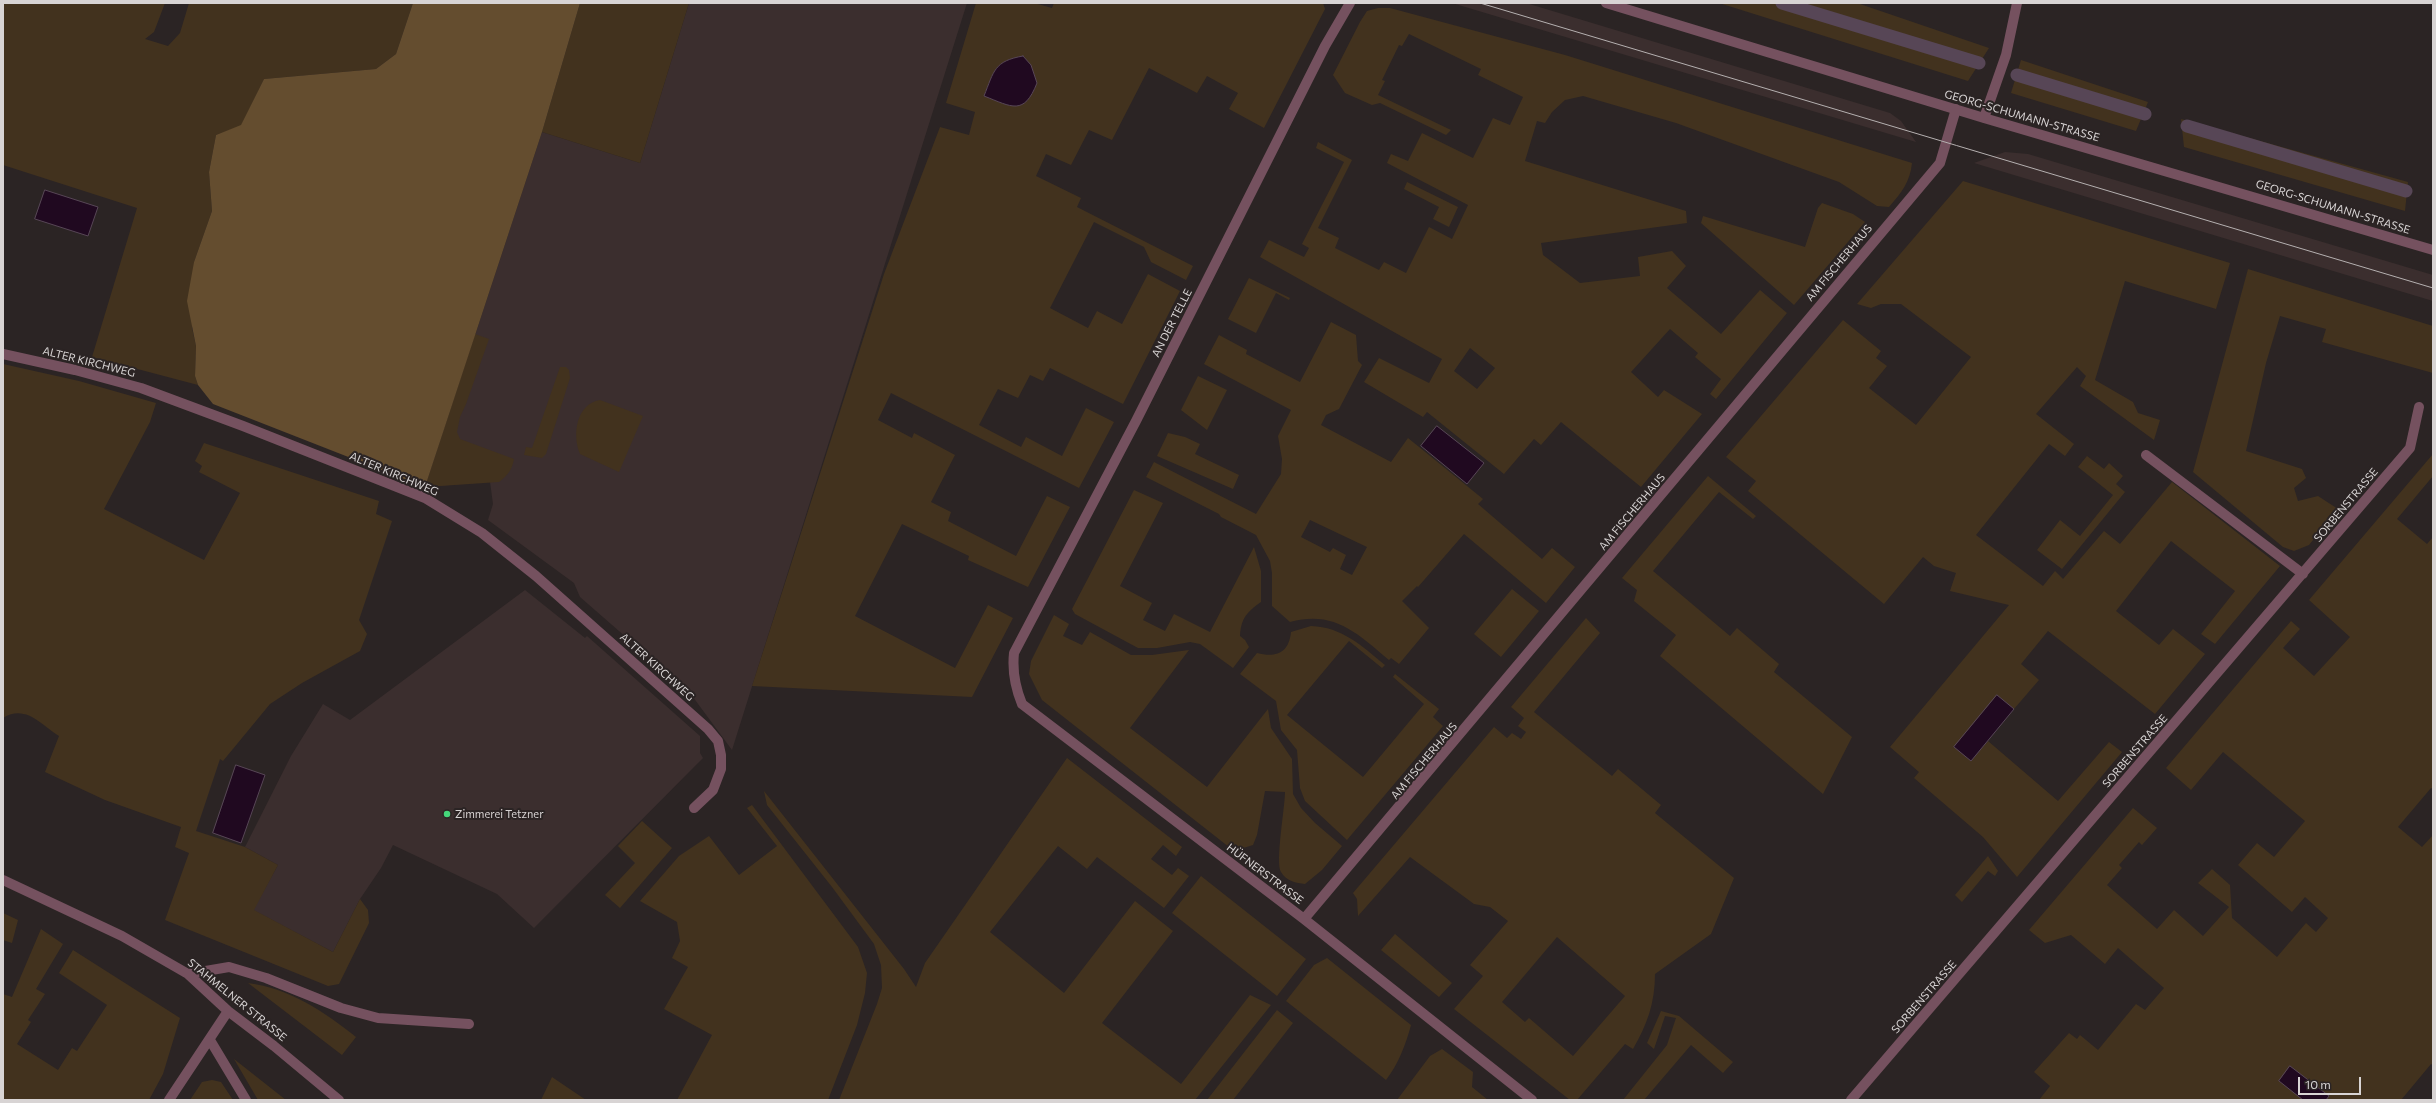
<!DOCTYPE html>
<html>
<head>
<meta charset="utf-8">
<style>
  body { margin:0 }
  #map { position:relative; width:2436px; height:1103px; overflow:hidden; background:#2b2424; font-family:Commissioner,sans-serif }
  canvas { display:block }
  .frame { position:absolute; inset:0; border:4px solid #d8d4d4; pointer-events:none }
  .scale { position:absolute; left:2298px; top:1077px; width:63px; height:18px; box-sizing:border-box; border:2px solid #d8d4d4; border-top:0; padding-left:5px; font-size:12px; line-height:14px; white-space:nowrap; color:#d8d4d4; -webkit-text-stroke:3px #2b2424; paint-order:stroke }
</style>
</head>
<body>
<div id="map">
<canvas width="2436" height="1103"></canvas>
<div class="frame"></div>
<div class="scale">10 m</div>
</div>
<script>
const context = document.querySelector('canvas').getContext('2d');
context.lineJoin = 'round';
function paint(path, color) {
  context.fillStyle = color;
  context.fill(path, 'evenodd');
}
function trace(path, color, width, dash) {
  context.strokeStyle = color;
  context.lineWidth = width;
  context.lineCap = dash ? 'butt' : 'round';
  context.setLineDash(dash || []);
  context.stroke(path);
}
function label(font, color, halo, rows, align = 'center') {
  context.font = font + ' Commissioner,sans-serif';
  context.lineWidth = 4;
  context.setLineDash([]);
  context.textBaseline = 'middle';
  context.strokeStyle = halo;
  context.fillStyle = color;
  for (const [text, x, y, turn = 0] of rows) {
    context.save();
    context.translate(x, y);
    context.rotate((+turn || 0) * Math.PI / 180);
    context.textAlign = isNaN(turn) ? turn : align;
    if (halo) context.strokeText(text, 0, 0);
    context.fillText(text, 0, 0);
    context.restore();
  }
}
paint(new Path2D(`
  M 689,3 L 967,3 L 732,750 L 690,693 L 580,597 L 574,583 L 488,520 L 493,504 L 490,482 L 425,487 L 542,132 L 640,163 Z
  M 1452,3 L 1526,3 L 1890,113 L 1901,121 L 1916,142 Z
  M 2005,152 L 2028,154 L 2433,275 L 2433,301 L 1974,163 Z
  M 525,590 L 585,638 L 587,636 L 700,736 L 700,753 L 703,758 L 534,928 L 497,894 L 393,845 L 381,868 L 360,899 L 333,952 L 253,910 L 278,865 L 245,847 L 291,756 L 323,704 L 350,720 Z`), '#3b2e2e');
paint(new Path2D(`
  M 3,3 L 165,3 L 154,32 L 145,39 L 168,46 L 180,33 L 189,3 L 413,3 L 396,54 L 376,69 L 264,79 L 241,126 L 216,135 L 209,172 L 212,211 L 194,262 L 192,328 L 196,346 L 195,376 L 198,385 L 92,357 L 137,208 L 3,165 Z
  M 580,3 L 689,3 L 640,163 L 542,132 Z
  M 976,3 L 1034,3 L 1052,8 L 1054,3 L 1323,3 L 1325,9 L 1264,128 L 1229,109 L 1238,93 L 1207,76 L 1197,93 L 1149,68 L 1112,140 L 1089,130 L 1071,165 L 1046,154 L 1036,176 L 1081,198 L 1077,207 L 1193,266 L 1186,280 L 1151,262 L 1144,247 L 1094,222 L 1050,308 L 1088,328 L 1097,311 L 1122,324 L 1148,274 L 1180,291 L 1123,404 L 1050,368 L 1043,381 L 1030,375 L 1018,398 L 998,389 L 979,425 L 1021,447 L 1026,437 L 1062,456 L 1086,408 L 1114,422 L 1079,488 L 891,393 L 878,420 L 912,438 L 914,433 L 955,455 L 931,502 L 951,512 L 948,521 L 1016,556 L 1047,496 L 1070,507 L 1028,587 L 968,560 L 969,556 L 902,524 L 855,616 L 955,668 L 988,605 L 1013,618 L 972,697 L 752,686 L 884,274 L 940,127 L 969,135 L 975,112 L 946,103 Z
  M 1719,3 L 1857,3 L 1989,48 L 1968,81 Z
  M 1378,8 L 1390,8 L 1565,55 L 1912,163 C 1910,182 1902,192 1889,207 L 1877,206 L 1839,182 L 1676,123 L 1583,96 L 1565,100 L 1552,112 L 1545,123 L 1537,121 L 1525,161 L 1686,211 L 1687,223 L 1541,243 L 1543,255 L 1580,283 L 1640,276 L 1638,257 L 1672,251 L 1686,266 L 1667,288 L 1721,334 L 1760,290 L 1787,313 L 1716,399 L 1710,394 L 1721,379 L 1695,357 L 1698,353 L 1670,329 L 1631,372 L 1658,397 L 1664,390 L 1702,414 L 1641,487 L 1561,422 L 1541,445 L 1534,439 L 1504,474 L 1427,412 L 1423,417 L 1364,382 L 1379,358 L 1429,383 L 1442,359 L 1260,257 L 1269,240 L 1304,257 L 1309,248 L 1302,244 L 1344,162 L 1316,148 L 1318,142 L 1352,160 L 1318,228 L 1339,238 L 1335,248 L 1379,270 L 1384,262 L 1406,273 L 1429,227 L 1452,239 L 1468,205 L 1387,163 L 1391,154 L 1408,161 L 1422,133 L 1473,158 L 1493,118 L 1510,125 L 1523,97 L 1478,75 L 1481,69 L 1409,34 L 1402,46 L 1399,45 L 1382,80 L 1385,81 L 1378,95 L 1451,130 L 1446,135 L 1380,103 L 1372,105 L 1345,93 L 1333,75 L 1360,22 L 1367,11 ZM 1470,348 L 1495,368 L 1477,389 L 1454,371 Z
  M 2021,60 L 2148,102 L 2136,131 L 2011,93 Z
  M 2181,119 L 2408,182 L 2405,211 L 2184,147 Z
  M 1963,181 L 2230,263 L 2216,309 L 2125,281 L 2095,380 L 2133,402 L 2138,413 L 2160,420 L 2154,440 L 2080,386 L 2086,376 L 2077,367 L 2036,414 L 2074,444 L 2065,456 L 2049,444 L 1976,535 L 2043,586 L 2055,571 L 2063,579 L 2104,531 L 2120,544 L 2172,482 L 2280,566 L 2215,644 L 2201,634 L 2235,591 L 2171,541 L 2116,611 L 2159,645 L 2173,629 L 2205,654 L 2155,714 L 2048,631 L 2021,664 L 2039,680 L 2014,709 L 1997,696 L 1971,760 L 1988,741 L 2058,801 L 2109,742 L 2122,752 L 2017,877 L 1983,837 L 1914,778 L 1919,772 L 1890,747 L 2009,605 L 1950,591 L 1956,573 L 1934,566 L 1923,557 L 1884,604 L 1748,491 L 1756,481 L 1726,457 L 1843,320 L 1881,351 L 1876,358 L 1887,366 L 1869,388 L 1916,425 L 1971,357 L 1901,304 L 1881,304 L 1871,308 L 1857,304 Z
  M 1407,182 L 1458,207 L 1449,227 L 1433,219 L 1439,207 L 1404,189 Z
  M 1822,203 L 1853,214 L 1865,222 L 1794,305 L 1701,223 L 1703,216 L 1805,247 L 1818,208 Z
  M 2248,269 L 2433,326 L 2433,373 L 2322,342 L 2326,329 L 2280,316 L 2266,363 L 2246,451 L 2302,469 L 2306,478 L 2294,488 L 2298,501 L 2318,496 L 2338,509 L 2309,545 L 2294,551 L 2283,547 L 2193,472 Z
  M 1249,278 L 1290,298 L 1289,300 L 1276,293 L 1256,333 L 1228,319 Z
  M 1331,322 L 1356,335 L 1358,361 L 1362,365 L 1339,409 L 1326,415 L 1321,425 L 1391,462 L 1408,438 L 1483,499 L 1478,504 L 1542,559 L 1552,548 L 1575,567 L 1546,603 L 1464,534 L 1418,587 L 1417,586 L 1402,601 L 1429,628 L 1399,664 L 1391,658 L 1389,660 C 1357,633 1334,610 1290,622 L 1272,606 L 1272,573 L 1270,561 L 1256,535 L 1221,517 L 1219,514 L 1146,477 L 1154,462 L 1256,514 L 1281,474 L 1282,459 L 1278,436 L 1291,410 L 1204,364 L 1219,335 L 1247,350 L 1246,354 L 1300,382 ZM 1310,520 L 1367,547 L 1352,575 L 1340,569 L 1346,555 L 1333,548 L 1330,552 L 1301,537 Z
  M 475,334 L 489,339 L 466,404 L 460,417 L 457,432 L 460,439 L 514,459 C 512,470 508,475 499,482 L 425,487 Z
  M 3,364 L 79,381 L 156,403 L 150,422 L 104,509 L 204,560 L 240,493 L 199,472 L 202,466 L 195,461 L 204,443 L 379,501 L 376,514 L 392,521 L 359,620 L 367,634 L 360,651 L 302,683 L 270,704 L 223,761 L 220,759 L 196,831 L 245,847 L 278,865 L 254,910 L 333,952 L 360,899 L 368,910 L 369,923 L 339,984 L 328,986 L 165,920 L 189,853 L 175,847 L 181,827 L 105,800 L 45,772 L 59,736 C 41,725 26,704 3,718 Z
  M 560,367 L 566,367 L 569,370 L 570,378 L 546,454 L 542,458 L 524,455 L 526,447 L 532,448 Z
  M 1198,376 L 1227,390 L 1207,430 L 1181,410 Z
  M 600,400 L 643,416 L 619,472 L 580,454 C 572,435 576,404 600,400 Z
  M 1168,433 L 1185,437 L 1200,444 L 1195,454 L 1239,475 L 1233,489 L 1157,456 Z
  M 2433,454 L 2433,476 L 2397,519 L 2427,544 L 2433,537 L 2433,789 L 2431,788 L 2398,827 L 2422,847 L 2433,835 L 2433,1065 L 2431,1064 L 2401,1100 L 2039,1100 L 2050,1086 L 2034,1072 L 2069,1033 L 2077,1039 L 2080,1035 L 2098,1050 L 2136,1004 L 2145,1010 L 2164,988 L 2118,948 L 2105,964 L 2071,935 L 2045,943 L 2029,930 L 2133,808 L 2157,828 L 2142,845 L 2139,842 L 2119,865 L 2122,868 L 2107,885 L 2157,929 L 2174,910 L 2203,936 L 2229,907 L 2198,883 L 2212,869 L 2230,885 L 2232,918 L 2277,957 L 2306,923 L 2316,932 L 2328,918 L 2305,897 L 2292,912 L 2238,865 L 2257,843 L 2274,857 L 2305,821 L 2223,752 L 2191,790 L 2166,768 L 2291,621 L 2300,629 L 2283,648 L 2314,676 L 2350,637 L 2309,600 Z
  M 2087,456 L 2104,469 L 2109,463 L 2123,476 L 2116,484 L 2125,492 L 2062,569 L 2037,550 L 2060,520 L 2080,536 L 2113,495 L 2078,467 Z
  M 1708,476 L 1756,516 L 1753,519 L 1719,492 L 1653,571 L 1730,636 L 1737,628 L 1779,664 L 1774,672 L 1852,737 L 1823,794 L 1660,656 L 1676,635 L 1634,601 L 1637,590 L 1622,578 Z
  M 1134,490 L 1163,503 L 1120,586 L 1152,603 L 1143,620 L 1165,631 L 1174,614 L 1210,632 L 1254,547 L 1261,571 L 1261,602 C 1247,612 1241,618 1240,636 L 1245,640 L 1249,647 L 1233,668 L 1200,644 L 1190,642 L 1157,648 L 1138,648 L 1075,614 L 1072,609 Z
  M 1512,589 L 1539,611 L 1501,657 L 1474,634 Z
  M 1054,615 L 1069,624 L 1063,636 L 1082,645 L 1090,632 L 1131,655 L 1152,655 L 1189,650 L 1130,728 L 1207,787 L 1268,709 L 1271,728 L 1292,759 L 1293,794 L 1301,808 L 1315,823 L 1342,846 L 1322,870 L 1305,884 C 1296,883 1286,881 1281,872 C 1275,863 1285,807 1285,792 L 1265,791 L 1257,835 L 1253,845 L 1234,851 L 1042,700 L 1029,674 L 1031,661 Z
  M 1586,618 L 1600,633 L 1534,712 L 1612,776 L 1618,769 L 1661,805 L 1655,813 L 1734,878 L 1711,934 L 1655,974 C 1655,1003 1647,1025 1633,1049 L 1625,1044 L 1577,1100 L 1570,1100 L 1454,1009 L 1483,976 L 1470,965 L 1508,921 L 1490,907 L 1474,904 L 1410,857 L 1358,916 L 1357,899 L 1353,893 L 1494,727 L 1507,738 L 1512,733 L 1521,739 L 1526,732 L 1518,726 L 1524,718 L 1511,707 ZM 1557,937 L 1625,996 L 1573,1056 L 1529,1018 L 1525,1022 L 1502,1002 Z
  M 1311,626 C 1342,627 1362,646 1385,665 L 1382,668 L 1349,641 L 1287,715 L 1363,777 L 1424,704 L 1393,677 L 1395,674 L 1439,709 L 1433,717 L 1443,726 L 1347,840 L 1305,801 L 1300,788 L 1297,750 L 1281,730 L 1276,701 L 1240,674 L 1257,653 C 1276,658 1289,653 1291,632 Z
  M 1067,758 L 1182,847 L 1176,856 L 1163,845 L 1151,859 L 1172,875 L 1178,868 L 1189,876 L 1164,908 L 1097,857 L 1087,869 L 1058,846 L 990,932 L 1064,993 L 1135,901 L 1173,931 L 1102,1023 L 1181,1084 L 1250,995 L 1271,1005 L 1195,1100 L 839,1100 L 877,1004 L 882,988 L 881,965 L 874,944 L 832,887 L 767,805 L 764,791 L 904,969 L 916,987 L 925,963 Z
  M 752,805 L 858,947 L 867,973 L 865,993 L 857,1025 L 828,1100 L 677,1100 L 712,1035 L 664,1009 L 688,967 L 672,958 L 680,941 L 677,922 L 640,901 L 679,856 L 709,836 L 739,875 L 777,846 L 747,808 Z
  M 642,821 L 672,848 L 620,908 L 605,895 L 635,863 L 618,846 Z
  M 1988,856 L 1998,871 L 1995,876 L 1988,871 L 1962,902 L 1955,895 Z
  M 1201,876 L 1306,959 L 1277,996 L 1172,913 Z
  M 3,913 L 18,920 L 12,943 L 3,940 Z
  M 41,929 L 63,944 L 36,989 L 45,994 L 28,1020 L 31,1022 L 17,1044 L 58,1070 L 72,1048 L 77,1051 L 107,1005 L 59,973 L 73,950 L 180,1018 L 163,1074 L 149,1100 L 3,1100 L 3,994 L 12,997 Z
  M 1395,934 L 1452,983 L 1439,997 L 1381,950 Z
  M 1327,958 L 1411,1025 C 1406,1044 1398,1065 1386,1080 L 1286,1001 L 1314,965 Z
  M 248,983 C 289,988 325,1012 356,1037 L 342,1055 Z
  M 1277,1010 L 1293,1023 L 1233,1100 L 1207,1100 Z
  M 1661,1011 L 1679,1016 L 1733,1062 L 1723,1073 L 1691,1045 L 1644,1100 L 1623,1100 L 1667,1045 L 1676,1018 L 1665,1016 L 1654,1049 L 1647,1043 Z
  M 1442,1049 L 1473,1072 L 1472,1087 L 1488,1100 L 1397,1100 L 1430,1056 Z
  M 234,1059 L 286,1100 L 258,1100 Z
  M 552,1077 L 586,1100 L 541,1100 Z
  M 212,1080 L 221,1082 L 233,1100 L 190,1100 L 202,1082 Z`), '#42321e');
paint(new Path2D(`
  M 413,3 L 580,3 L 542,132 L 425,487 L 213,404 L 198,385 L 195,376 L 196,346 L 187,301 L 194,262 L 212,211 L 209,172 L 216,135 L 241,125 L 264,79 L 376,69 L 396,54 Z`), '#644d2f');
const water = new Path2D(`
  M 1023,56 L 1031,65 L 1037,83 C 1024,116 1012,107 984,96 C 994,71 994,61 1023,56 Z
  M 45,190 L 98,207 L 88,236 L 35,219 Z
  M 1437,426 L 1484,463 L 1467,484 L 1421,446 Z
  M 1997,695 L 2014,709 L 1971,761 L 1954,747 Z
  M 236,765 L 265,775 L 241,843 L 213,833 Z
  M 2290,1066 L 2329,1096 L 2326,1100 L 2303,1100 L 2279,1081 Z`);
paint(water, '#200920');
trace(water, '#574656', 1);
trace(new Path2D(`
  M 1782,3 L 1979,63
  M 2017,75 L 2145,114
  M 2187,126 L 2406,191`), '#574656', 13);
trace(new Path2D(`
  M 1350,3 L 1325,46 L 1136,421 L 1014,653 C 1012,672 1015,687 1022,704 L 1304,919 L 1532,1100
  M 1606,3 L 1984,118 L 2433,250
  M 1984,118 L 2006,55 L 2017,3
  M 3,354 L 75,370 L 141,388 L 243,426 L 425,498 L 482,533 L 536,576 L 708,729 L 718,741 L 721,755 L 721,769 L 713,790 L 694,808
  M 2146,455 L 2303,574
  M 3,880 L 122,936 L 188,974 L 228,1011 L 274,1046 L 339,1100
  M 1304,919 L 1940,163 L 1956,109
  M 188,974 L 229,967 L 266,978 L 341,1008 L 378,1018 L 469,1024
  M 210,1040 L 246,1100
  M 169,1100 L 228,1011
  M 1851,1100 L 2410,448 L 2419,407`), '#75515f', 10);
trace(new Path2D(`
  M 1480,3 L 2433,288`), '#b5b0b0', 1);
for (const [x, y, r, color] of [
  [447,814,4,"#45d77a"]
]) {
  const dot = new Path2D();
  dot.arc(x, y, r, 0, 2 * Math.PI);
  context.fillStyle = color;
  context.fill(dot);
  trace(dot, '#2b2424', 1.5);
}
label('11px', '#d8d4d4', '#2b2424', [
  ["GEORG-SCHUMANN-STRASSE",2022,116,16],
  ["GEORG-SCHUMANN-STRASSE",2333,207,17],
  ["AM FISCHERHAUS",1839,263,-50],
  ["AN DER TELLE",1172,323,-63],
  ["ALTER KIRCHWEG",89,362,14],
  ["ALTER KIRCHWEG",394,474,23],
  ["SORBENSTRASSE",2346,505,-50],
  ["AM FISCHERHAUS",1632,512,-50],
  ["ALTER KIRCHWEG",657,667,42],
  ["SORBENSTRASSE",2135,751,-49],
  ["AM FISCHERHAUS",1424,761,-50],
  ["HÜFNERSTRASSE",1265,874,37],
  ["SORBENSTRASSE",1924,997,-49],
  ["STAHMELNER STRASSE",237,1000,39]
]);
label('11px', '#d8d4d4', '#2b2424', [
  ["Zimmerei Tetzner",455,814]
], 'left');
</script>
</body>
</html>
